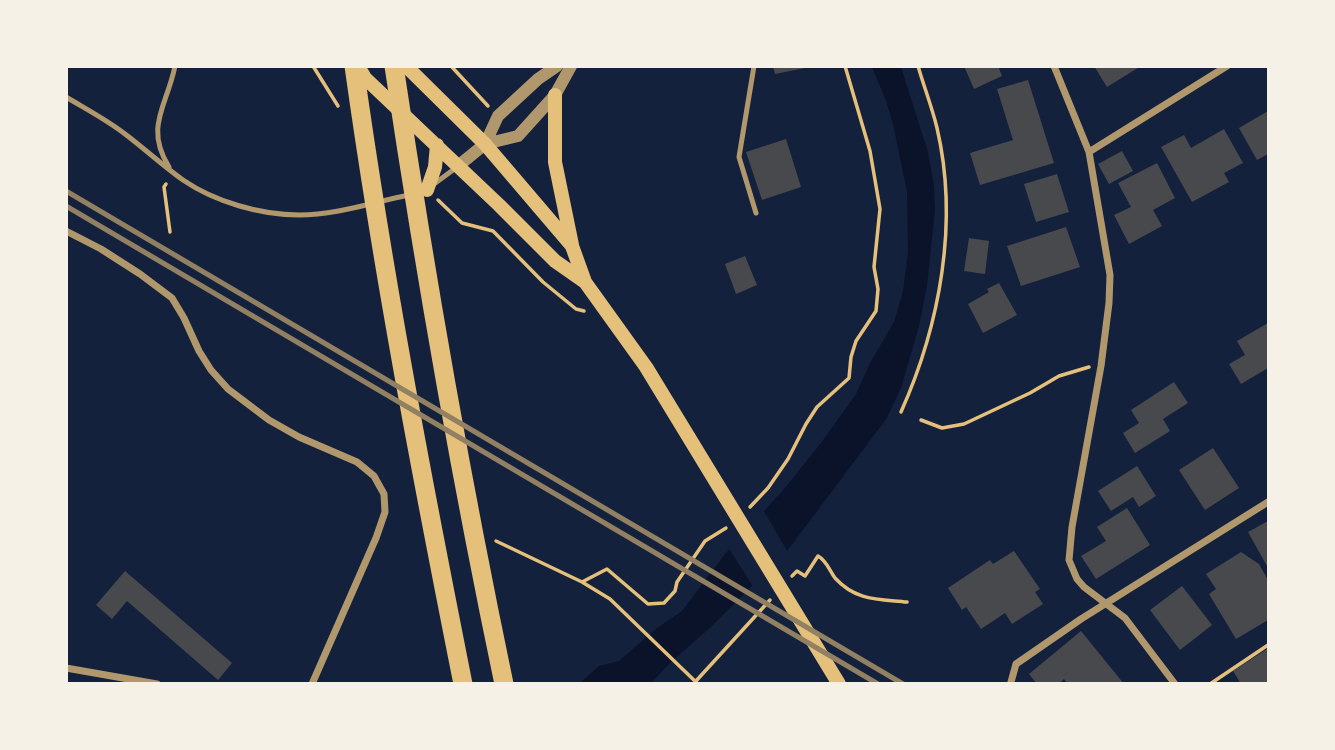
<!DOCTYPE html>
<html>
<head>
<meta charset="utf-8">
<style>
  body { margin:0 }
  #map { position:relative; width:1335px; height:750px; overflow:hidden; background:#14213d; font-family:"PT Sans Narrow",sans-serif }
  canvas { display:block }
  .frame { position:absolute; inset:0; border:68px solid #f6f1e7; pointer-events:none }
</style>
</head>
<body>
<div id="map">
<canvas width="1335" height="750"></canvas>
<div class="frame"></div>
</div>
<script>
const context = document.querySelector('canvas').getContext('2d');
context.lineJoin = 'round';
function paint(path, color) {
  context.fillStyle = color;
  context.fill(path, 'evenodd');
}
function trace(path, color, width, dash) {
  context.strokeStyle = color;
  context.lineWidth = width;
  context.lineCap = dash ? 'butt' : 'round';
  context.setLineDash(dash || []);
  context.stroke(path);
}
paint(new Path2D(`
  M 872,67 L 901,67 L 928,152 L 934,185 L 935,211 L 927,286 L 919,326 L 901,388 L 887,418 L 788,550 L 712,626 L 669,664 L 651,683 L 579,684 L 599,666 L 619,661 L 657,628 L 682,611 L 725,554 L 784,489 L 821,443 L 856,394 L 870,363 L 894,322 L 903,291 L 908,252 L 907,192 L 893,124 L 886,101 Z`), '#0b132b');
paint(new Path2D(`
  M 762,508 L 789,554 L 754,588 L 728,547 Z`), '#14213d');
paint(new Path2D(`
  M 773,66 L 805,66 L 805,68 L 775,74 Z
  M 964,66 L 998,66 L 1002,76 L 974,89 Z
  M 1094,66 L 1141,66 L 1107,87 Z
  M 1028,80 L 1054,163 L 980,185 L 970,153 L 1013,140 L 997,89 Z
  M 1268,111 L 1268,154 L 1257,160 L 1239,128 Z
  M 1224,129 L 1243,163 L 1224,173 L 1229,182 L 1192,202 L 1161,147 L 1184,135 L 1191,148 Z
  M 786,139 L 801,187 L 762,200 L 746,152 Z
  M 1122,151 L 1133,171 L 1109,184 L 1098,164 Z
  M 1157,163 L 1175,198 L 1153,210 L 1162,226 L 1129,244 L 1114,215 L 1131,207 L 1118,183 Z
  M 1057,174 L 1069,212 L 1036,222 L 1024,184 Z
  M 1066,227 L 1080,267 L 1021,286 L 1007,246 Z
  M 969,238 L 989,241 L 985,274 L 964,271 Z
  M 745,256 L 757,285 L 736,294 L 725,264 Z
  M 999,283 L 1017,315 L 983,333 L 968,304 L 989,292 L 987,289 Z
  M 1268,323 L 1268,368 L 1241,384 L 1229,364 L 1245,355 L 1237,341 Z
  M 1174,382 L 1188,403 L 1163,419 L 1170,431 L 1135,453 L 1123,433 L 1139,423 L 1131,410 Z
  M 1213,448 L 1239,488 L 1205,510 L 1179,470 Z
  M 1137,466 L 1156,496 L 1139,507 L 1133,497 L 1111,511 L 1098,491 Z
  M 1127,508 L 1150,545 L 1096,579 L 1081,556 L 1106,541 L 1097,527 Z
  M 1268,521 L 1268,568 L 1248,532 Z
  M 1014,551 L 1040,589 L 1035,592 L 1043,604 L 1012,624 L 1005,613 L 981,629 L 966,607 L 962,610 L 948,588 L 990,560 L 993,564 Z
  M 1241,552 L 1259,564 L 1268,580 L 1268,620 L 1236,639 L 1209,594 L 1216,589 L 1206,574 Z
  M 125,571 L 232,663 L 218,680 L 127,601 L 112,619 L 96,605 Z
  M 1182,586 L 1212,625 L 1180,650 L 1150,610 Z
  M 1081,631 L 1124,684 L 1068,684 L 1064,679 L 1058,684 L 1037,684 L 1029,674 Z
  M 1267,649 L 1268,684 L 1241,684 L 1233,671 Z`), '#48494c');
trace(new Path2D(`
  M 313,66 L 338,106
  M 451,66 L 488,106
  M 166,184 L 164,187 L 170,232
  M 438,200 L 462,223 L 493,231 L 543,282 L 576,309 L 584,311
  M 901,412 C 940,325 959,222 937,128 C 932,107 924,87 918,66
  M 921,420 L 942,428 L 964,424 L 1030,393 L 1059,376 L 1089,367
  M 750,507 L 768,488 L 788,459 L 806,424 L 817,407 L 849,378 L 851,357 L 856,341 L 876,311 L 878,289 L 874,267 L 880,209 L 870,151 L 845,66
  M 496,541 L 582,582 L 610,599 L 698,684
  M 792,576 L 797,571 L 805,576 L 818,556 C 827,561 829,570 835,578 C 856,601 878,599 907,602
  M 582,582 L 607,569 L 648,604 L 664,603 L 675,591 L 677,582 L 705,541 L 726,528
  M 696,681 L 770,600
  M 1210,684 L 1268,645`), '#e5c07b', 3.5);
trace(new Path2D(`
  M 754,66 L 739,157 L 756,213
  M 66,97 C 86,109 107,120 125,134 C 145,149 163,166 183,180 C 215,202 261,215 299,215 C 336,215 374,202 409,195
  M 169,167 C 144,127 167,106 175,66
  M 434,184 L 457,167`), '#b1986c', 5);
trace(new Path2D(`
  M 1054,66 L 1089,152 L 1110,275 L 1109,303 L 1101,366 L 1072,527 L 1069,560 L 1077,579 L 1084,587 L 1125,618 L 1175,684
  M 1089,152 L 1227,66
  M 66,231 L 101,249 L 140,274 L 172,298 L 184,318 L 199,351 L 211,370 L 228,389 L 269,420 L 299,437 L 357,462 L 374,476 L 384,494 L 385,512 L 376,538 L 312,684
  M 66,668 L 157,684
  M 1011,682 L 1016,664 L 1081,619 L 1268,502`), '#b1986c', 7);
trace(new Path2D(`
  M 485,144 L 498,116 L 538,79 L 557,66
  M 458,166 L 485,144 L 518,136 L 555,95 L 571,66`), '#b1986c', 12);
trace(new Path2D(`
  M 358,66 L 365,78 L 499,205 L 555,261 L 585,282
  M 406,66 L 485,144 L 572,246 L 585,282 L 646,367 L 839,684
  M 555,95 L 555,162 L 572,245
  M 427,190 L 435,167 L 437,145`), '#e5c07b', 14);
trace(new Path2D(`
  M 354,66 C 383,274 422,478 463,684
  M 394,66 C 425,273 461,479 504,684`), '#e5c07b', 19);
trace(new Path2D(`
  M 66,191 L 903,684
  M 66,206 L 878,684`), '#918062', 5);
</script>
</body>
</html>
